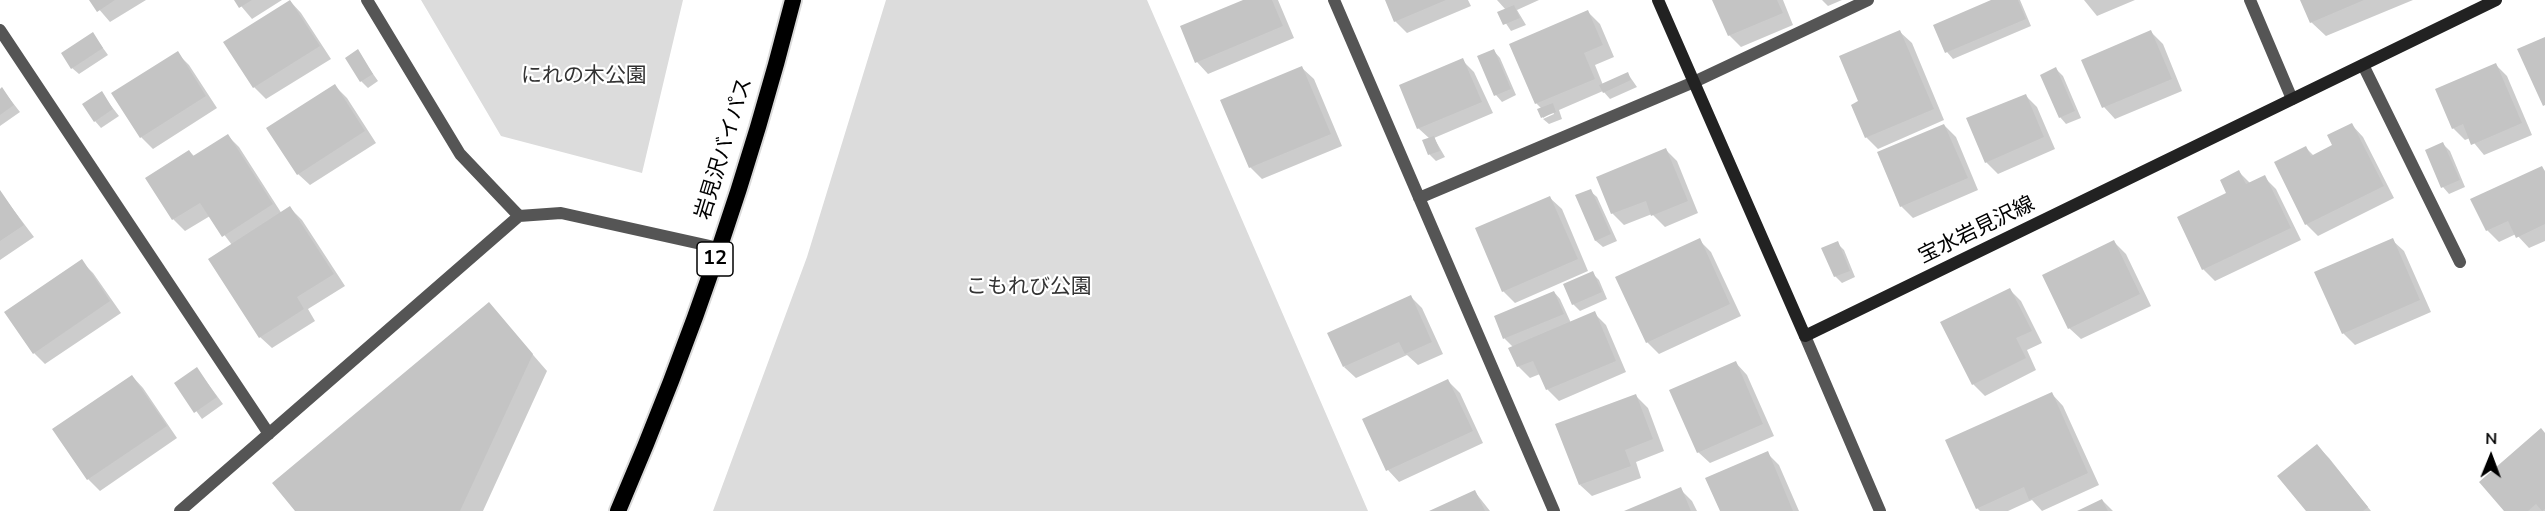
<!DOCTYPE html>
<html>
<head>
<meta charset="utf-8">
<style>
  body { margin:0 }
  #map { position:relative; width:2545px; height:511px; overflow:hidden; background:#fff; font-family:"Nunito Sans",sans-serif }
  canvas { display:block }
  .north { position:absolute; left:2461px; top:427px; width:60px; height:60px; -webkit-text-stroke:4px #fff; paint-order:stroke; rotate:1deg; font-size:16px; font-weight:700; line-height:24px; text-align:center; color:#000 }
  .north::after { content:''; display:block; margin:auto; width:21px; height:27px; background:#000; clip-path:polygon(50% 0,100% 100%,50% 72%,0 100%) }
</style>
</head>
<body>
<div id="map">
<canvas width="2545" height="511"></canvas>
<div class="north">N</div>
</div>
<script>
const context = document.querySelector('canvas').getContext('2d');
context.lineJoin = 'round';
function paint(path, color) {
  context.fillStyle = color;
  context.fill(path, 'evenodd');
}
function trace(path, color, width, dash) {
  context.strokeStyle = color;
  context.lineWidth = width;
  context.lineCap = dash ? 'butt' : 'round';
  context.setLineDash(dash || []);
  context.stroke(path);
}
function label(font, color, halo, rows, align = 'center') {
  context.font = font + ' "Nunito Sans","Noto Sans JP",sans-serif';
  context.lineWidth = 4.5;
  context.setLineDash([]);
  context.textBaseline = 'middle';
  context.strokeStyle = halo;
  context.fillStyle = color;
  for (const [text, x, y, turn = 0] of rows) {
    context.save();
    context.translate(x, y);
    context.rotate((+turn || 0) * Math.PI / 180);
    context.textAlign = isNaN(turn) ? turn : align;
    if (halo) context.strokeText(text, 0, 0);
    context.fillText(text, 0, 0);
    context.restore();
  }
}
paint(new Path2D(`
  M 421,0 L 683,0 L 642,173 L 501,136 Z
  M 886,0 L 1147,0 L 1368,511 L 713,511 L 807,257 Z`), '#dcdcdc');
paint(new Path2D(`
  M 91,0 L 146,0 L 110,22 Z
  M 236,0 L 282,0 L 252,19 Z
  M 1247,0 L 1278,0 L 1294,38 L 1208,74 L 1197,62 L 1182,27 Z
  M 1386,0 L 1468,0 L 1471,6 L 1407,33 L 1395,21 Z
  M 1497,0 L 1539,0 L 1517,10 L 1526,25 L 1511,31 L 1499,13 L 1506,10 Z
  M 1714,0 L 1783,0 L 1793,25 L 1741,47 L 1729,35 Z
  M 1822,0 L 1842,0 L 1828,6 Z
  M 1995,0 L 2020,0 L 2031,26 L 1953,59 L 1947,52 Z
  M 2084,0 L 2135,0 L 2097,16 Z
  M 2302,0 L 2413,0 L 2326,36 L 2311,22 Z
  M 290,1 L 301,13 L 331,59 L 266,99 L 254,87 L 225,43 Z
  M 1588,12 L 1600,24 L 1614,57 L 1595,65 L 1603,85 L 1628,74 L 1637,87 L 1610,99 L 1603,91 L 1559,110 L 1562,119 L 1549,124 L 1543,119 L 1554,114 L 1553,112 L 1543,118 L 1542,109 L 1536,103 Z
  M 1900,32 L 1912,43 L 1944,120 L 1878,149 L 1866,137 L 1860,102 Z
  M 2151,32 L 2163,44 L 2182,91 L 2115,119 L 2104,107 L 2083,60 Z
  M 93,34 L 108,55 L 79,74 L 72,68 Z
  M 357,51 L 378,81 L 368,88 L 361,81 Z
  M 1494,51 L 1500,58 L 1516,95 L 1502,102 L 1496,95 Z
  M 177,53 L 189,65 L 217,108 L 153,149 L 141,137 Z
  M 1462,60 L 1474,72 L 1493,113 L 1434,138 L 1445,157 L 1436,161 L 1430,155 L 1424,141 L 1430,139 L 1418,128 Z
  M 2495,64 L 2507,76 L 2532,135 L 2484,155 L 2470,138 L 2465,140 L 2453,128 L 2437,90 Z
  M 1302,68 L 1314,79 L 1342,146 L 1262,179 L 1250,167 Z
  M 2056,69 L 2063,76 L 2081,118 L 2066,124 L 2060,117 Z
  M 335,86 L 347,98 L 376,143 L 310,185 L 298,174 Z
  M 2,89 L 20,112 L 0,126 L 0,90 Z
  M 101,93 L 119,116 L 101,128 L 95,121 Z
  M 2025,95 L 2037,107 L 2055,149 L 1998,174 L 1986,162 Z
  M 1944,125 L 1956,137 L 1978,190 L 1913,218 L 1901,206 Z
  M 2352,125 L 2363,137 L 2394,198 L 2318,236 L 2306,224 L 2306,148 L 2314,156 L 2334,146 Z
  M 228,136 L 239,147 L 282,214 L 290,208 L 302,220 L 345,286 L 308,309 L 315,321 L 272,348 L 260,337 L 232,245 L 210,216 L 185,231 L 173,219 L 189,151 L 195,157 Z
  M 2443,144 L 2450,151 L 2465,187 L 2449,194 L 2443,187 Z
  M 1666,150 L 1677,161 L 1698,213 L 1665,227 L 1652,214 L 1624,225 L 1612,213 Z
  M 2542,167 L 2545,171 L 2545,241 L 2529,248 L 2516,234 L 2499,242 L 2487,230 Z
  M 2239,172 L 2250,183 L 2264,177 L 2276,189 L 2301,240 L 2215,281 L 2203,269 Z
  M 1590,191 L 1597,197 L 1617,241 L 1603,247 L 1596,241 L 1577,196 Z
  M 0,192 L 34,237 L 0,260 Z
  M 1550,198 L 1562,209 L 1588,271 L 1515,303 L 1503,291 Z
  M 1699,240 L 1711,252 L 1741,316 L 1659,354 L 1647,342 Z
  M 2392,240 L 2404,251 L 2431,312 L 2355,345 L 2343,333 Z
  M 2114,242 L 2126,254 L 2151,306 L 2081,339 L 2069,328 Z
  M 1837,243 L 1844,250 L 1855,277 L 1842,283 L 1835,276 Z
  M 81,261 L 93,273 L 121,313 L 45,364 L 34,353 Z
  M 1592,273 L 1599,280 L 1607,299 L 1580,311 L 1573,304 Z
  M 2010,290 L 2021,301 L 2042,343 L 2027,350 L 2036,370 L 1985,396 L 1973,384 Z
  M 1554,292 L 1560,299 L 1571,323 L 1594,313 L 1606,325 L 1626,372 L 1559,401 L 1547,389 L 1540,374 L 1530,378 L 1518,366 L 1513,347 L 1505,339 L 1496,317 Z
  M 1410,296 L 1422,308 L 1443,354 L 1418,365 L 1407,355 L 1356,378 L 1344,367 Z
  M 489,304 L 547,371 L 483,511 L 297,511 Z
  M 1736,363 L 1747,375 L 1774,436 L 1710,463 L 1698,452 Z
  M 197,369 L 223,404 L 202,419 L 176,383 Z
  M 132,376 L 143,388 L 177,438 L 100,491 L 88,479 Z
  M 1448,381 L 1460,393 L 1483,443 L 1399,482 L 1388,470 L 1364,420 Z
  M 2052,394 L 2063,406 L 2099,485 L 2042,511 L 2032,500 L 2008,511 L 1980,511 L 1977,508 Z
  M 1636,396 L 1648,408 L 1664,451 L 1636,462 L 1641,478 L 1592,496 L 1580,485 Z
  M 2545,435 L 2545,511 L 2506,511 Z
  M 2317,446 L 2329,458 L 2371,511 L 2307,511 Z
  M 1767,453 L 1779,465 L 1799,511 L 1721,511 Z
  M 1680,489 L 1692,501 L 1697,511 L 1628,511 Z
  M 1475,492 L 1490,511 L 1433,511 Z
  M 2102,500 L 2113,511 L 2081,511 Z`), '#0003');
paint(new Path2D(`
  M 89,0 L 115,0 L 97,12 Z
  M 234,0 L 252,0 L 239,8 Z
  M 290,0 L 320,46 L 253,88 L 223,42 Z
  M 1243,0 L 1272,0 L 1283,26 L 1195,63 L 1180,26 Z
  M 1385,0 L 1446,0 L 1394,22 Z
  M 1712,0 L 1777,0 L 1783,13 L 1728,36 Z
  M 1991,0 L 2018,0 L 2026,19 L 1945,53 L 1933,25 Z
  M 2300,0 L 2364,0 L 2310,23 Z
  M 1514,5 L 1520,18 L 1503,25 L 1497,12 Z
  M 1588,10 L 1603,45 L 1584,53 L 1595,79 L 1535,104 L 1509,44 Z
  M 1900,30 L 1934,109 L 1865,138 L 1851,105 L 1858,101 L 1839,56 Z
  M 2151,30 L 2172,79 L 2102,108 L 2081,60 Z
  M 93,32 L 103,48 L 71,69 L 61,53 Z
  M 2545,37 L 2545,105 L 2543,106 L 2517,49 Z
  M 358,49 L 373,74 L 360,82 L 345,58 Z
  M 1494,49 L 1511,89 L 1494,96 L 1477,56 Z
  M 178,51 L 206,96 L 140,138 L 111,93 Z
  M 1463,58 L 1482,102 L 1417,129 L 1399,85 Z
  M 2496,63 L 2522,123 L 2471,145 L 2463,124 L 2452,129 L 2435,89 Z
  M 1302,66 L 1331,134 L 1249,168 L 1220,100 Z
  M 2056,67 L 2075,111 L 2059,118 L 2040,75 Z
  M 1628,72 L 1631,80 L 1603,93 L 1599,85 Z
  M 335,84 L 365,131 L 297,175 L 266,128 Z
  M 2,87 L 14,105 L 0,115 L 0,89 Z
  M 102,91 L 113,109 L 94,122 L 82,104 Z
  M 2026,94 L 2044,137 L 1985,163 L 1966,118 Z
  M 1553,103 L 1556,112 L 1541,118 L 1537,109 Z
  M 2352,123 L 2384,186 L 2305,225 L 2274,162 L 2306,146 L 2311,156 L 2332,145 L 2327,135 Z
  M 1944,124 L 1968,178 L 1900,207 L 1877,152 Z
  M 228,134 L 273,204 L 222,237 L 200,203 L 172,220 L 145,178 L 189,150 L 193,156 Z
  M 1434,136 L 1440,151 L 1428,155 L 1422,140 Z
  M 2443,142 L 2460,180 L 2441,188 L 2425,150 Z
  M 1666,148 L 1688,201 L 1651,216 L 1646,201 L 1611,214 L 1596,177 Z
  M 2542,166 L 2545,172 L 2545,224 L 2516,238 L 2508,221 L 2486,231 L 2470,199 Z
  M 2239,170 L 2246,184 L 2265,175 L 2291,228 L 2202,270 L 2177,217 L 2226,193 L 2220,180 Z
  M 1591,189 L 1611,234 L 1595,241 L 1575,195 Z
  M 0,190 L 24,225 L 0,241 Z
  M 1550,196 L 1578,259 L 1502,292 L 1475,228 Z
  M 290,206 L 334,274 L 297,297 L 304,309 L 259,338 L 208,259 Z
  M 1700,238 L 1730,304 L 1646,343 L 1615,277 Z
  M 2393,238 L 2420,300 L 2342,334 L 2314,272 Z
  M 2114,240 L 2140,294 L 2068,329 L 2042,275 Z
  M 1838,241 L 1850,271 L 1834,277 L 1821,248 Z
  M 82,259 L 110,301 L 33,354 L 4,312 Z
  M 1593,271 L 1602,292 L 1572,305 L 1563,284 Z
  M 2010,288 L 2032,331 L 2016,338 L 2026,358 L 1972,385 L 1940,322 Z
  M 1554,291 L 1564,314 L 1503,339 L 1494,316 Z
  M 1411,295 L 1432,342 L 1405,354 L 1399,342 L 1343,367 L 1327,333 Z
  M 489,302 L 533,354 L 460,511 L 295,511 L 272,483 Z
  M 1595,311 L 1616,361 L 1546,390 L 1533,361 L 1517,367 L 1508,348 Z
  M 1736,361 L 1763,424 L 1697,453 L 1669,390 Z
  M 197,367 L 217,397 L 194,413 L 174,383 Z
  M 132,375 L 167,426 L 87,480 L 52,429 Z
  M 1448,379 L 1473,431 L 1386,471 L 1362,419 Z
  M 2052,392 L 2088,473 L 2029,500 L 2024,487 L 1976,509 L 1945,440 Z
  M 1636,394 L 1653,439 L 1625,450 L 1631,466 L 1579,485 L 1555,424 Z
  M 2541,428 L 2545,433 L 2545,509 L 2542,511 L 2536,504 L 2528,511 L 2504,511 L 2479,482 Z
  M 2317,444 L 2368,507 L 2363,511 L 2306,511 L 2277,476 Z
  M 1768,451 L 1793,511 L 1720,511 L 1705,478 Z
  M 1681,487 L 1691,511 L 1624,511 Z
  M 1475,490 L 1485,511 L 1429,511 Z
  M 2102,499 L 2108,511 L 2077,511 Z`), '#c4c4c4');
const trunk = new Path2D(`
  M 618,511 C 689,346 749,174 793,0`);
trace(trunk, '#dbdbdb', 20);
trace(new Path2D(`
  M 2363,65 L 2460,262`), '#555', 12);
trace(new Path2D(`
  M 367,0 L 460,154 L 519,216
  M 1334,0 L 1554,511
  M 2250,0 L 2292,99
  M 0,30 L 269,434
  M 1419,198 L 1694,82 L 1868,0
  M 180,511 L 519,216 L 561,213 L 719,248`), '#555', 12);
trace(new Path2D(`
  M 1805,336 L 1880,511`), '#555', 12);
trace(new Path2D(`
  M 1658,0 L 1805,336 L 2496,0`), '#222', 12);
trace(trunk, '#000', 16);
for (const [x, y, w] of [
  [715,259,36]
]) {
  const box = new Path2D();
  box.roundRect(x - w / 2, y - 17, w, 34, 4.5);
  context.fillStyle = '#fff';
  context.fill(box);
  trace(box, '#000', 1.5);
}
label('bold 20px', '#000', null, [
  ["12",715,259]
]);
label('21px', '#333', '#fff', [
  ["にれの木公園",584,77],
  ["こもれび公園",1029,288]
]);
label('21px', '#000', '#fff', [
  ["岩見沢バイパス",725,149,-73],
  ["宝水岩見沢線",1977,231,-26]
]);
</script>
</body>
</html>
